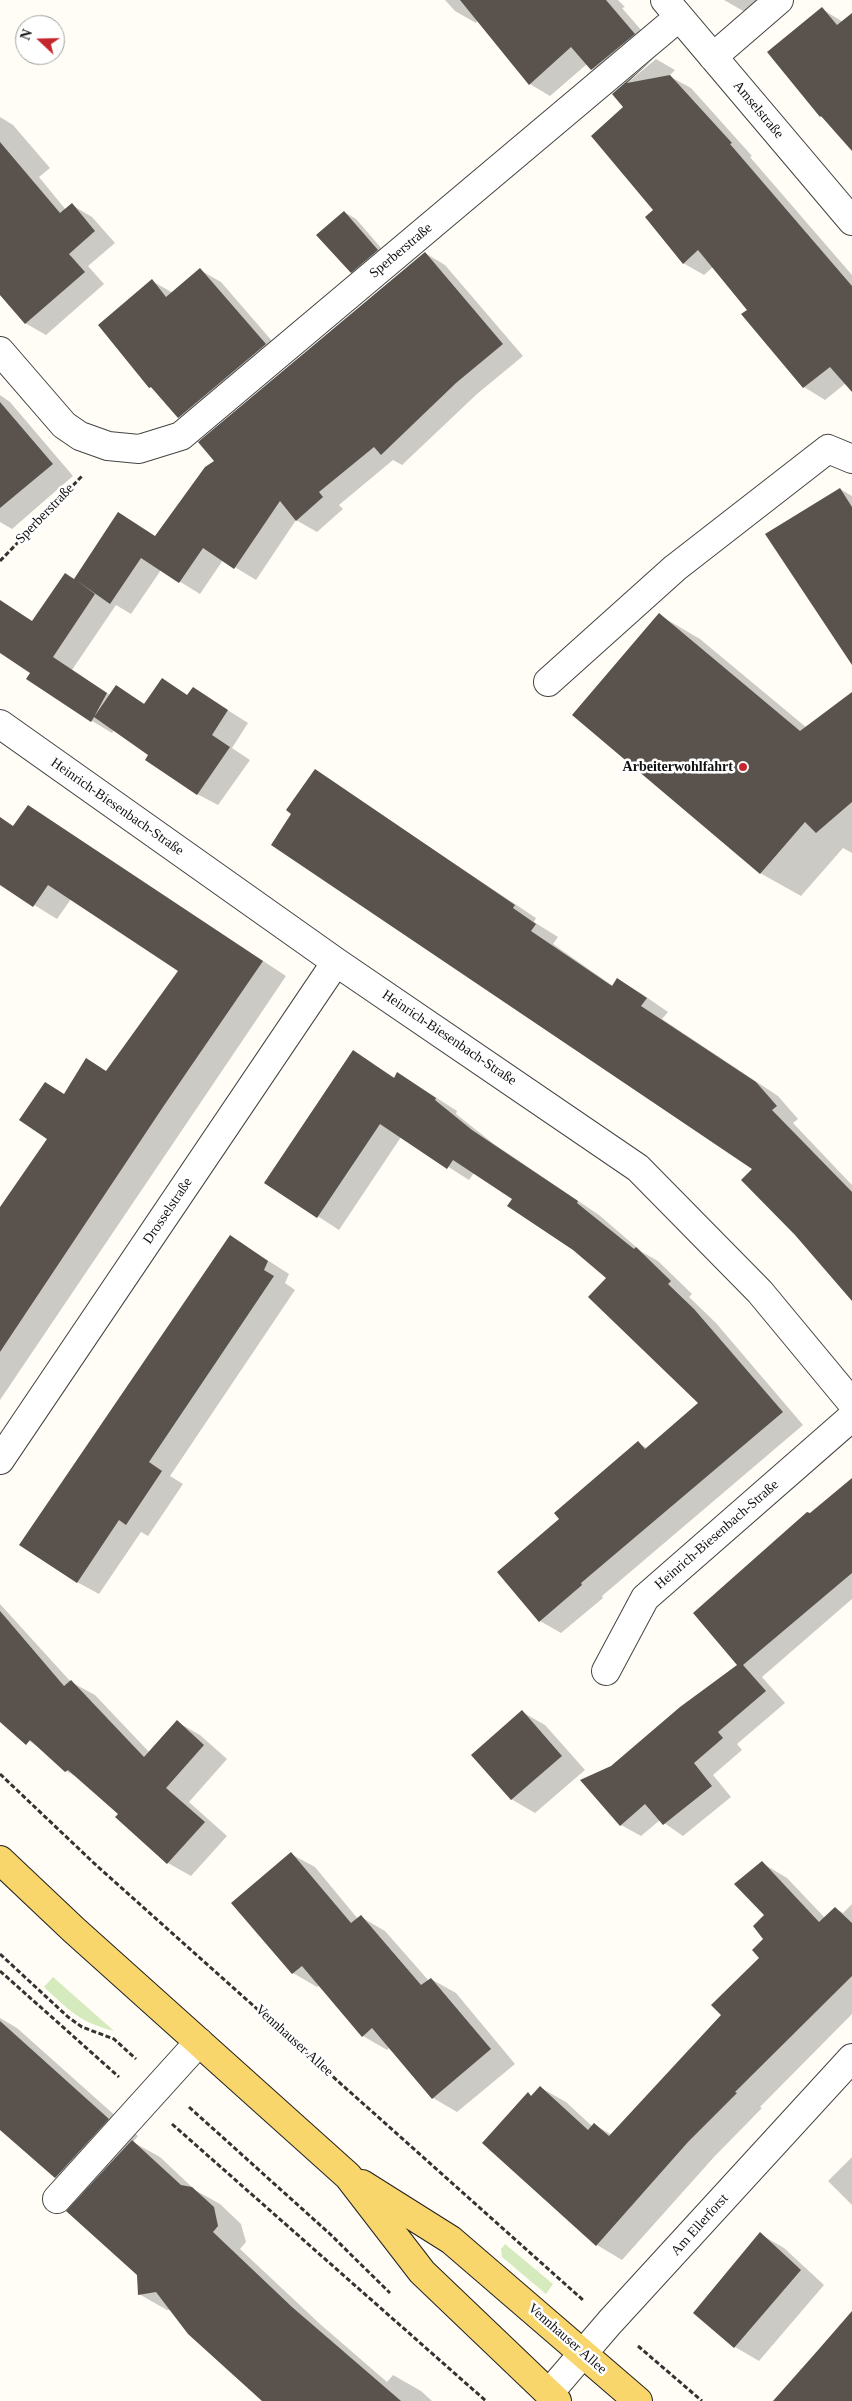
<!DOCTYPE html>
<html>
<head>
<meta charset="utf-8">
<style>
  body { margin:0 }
  #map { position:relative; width:852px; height:2401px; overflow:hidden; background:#fffdf5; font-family:"Times New Roman",serif }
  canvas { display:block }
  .north { position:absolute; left:15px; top:15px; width:50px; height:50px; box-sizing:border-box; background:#fff; border:1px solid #a0a0a0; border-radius:50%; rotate:291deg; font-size:14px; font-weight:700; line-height:20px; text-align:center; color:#111 }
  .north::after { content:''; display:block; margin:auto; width:18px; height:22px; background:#c4262e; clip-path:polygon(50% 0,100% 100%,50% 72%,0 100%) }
</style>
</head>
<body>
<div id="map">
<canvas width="852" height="2401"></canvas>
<div class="north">N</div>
</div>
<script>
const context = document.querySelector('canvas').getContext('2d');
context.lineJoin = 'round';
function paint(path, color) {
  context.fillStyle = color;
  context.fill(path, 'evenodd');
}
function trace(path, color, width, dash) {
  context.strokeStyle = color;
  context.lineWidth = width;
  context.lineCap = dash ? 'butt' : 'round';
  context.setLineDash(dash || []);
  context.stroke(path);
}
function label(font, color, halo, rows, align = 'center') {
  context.font = font + ' "Times New Roman",serif';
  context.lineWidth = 5;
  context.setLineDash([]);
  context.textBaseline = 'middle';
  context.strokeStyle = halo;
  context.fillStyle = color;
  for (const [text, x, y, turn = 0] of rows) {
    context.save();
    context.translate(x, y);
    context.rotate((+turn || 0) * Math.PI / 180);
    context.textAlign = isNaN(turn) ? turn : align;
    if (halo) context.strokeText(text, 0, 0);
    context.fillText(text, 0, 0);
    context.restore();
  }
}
paint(new Path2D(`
  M 53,1977 L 114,2031 C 79,2022 69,2010 44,1987 Z
  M 505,2244 L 553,2284 L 546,2294 L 502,2257 L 501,2249 Z`), '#d5ebbd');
paint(new Path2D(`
  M 445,0 L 618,0 L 625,7 L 622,8 L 655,46 L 613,81 L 592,69 L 587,64 L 550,96 L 530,84 L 478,20 L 476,23 L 455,11 Z
  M 724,0 L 759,0 L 745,12 Z
  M 822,9 L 843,22 L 852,14 L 852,149 L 826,119 L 820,116 Z
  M 656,59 L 675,70 L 669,76 L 691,88 L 752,156 L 750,157 L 852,275 L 852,386 L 846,383 L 825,400 L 804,387 L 748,310 L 713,267 L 704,275 L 683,263 L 655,210 L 625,107 L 614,94 Z
  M 0,117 L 13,125 L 50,168 L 39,177 L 66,210 L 72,205 L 92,217 L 115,243 L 88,266 L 104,284 L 46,335 L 25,323 L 0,295 Z
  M 344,212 L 356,219 L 389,257 L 364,279 L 351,272 Z
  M 425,253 L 445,265 L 523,356 L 477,394 L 402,465 L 393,460 L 339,505 L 343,509 L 317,532 L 296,520 L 256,580 L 223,560 L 200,594 L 161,570 L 131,614 L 116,605 L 72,670 L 110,695 L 116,687 L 145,704 L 162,679 L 189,696 L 193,688 L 248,723 L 232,748 L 250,760 L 218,805 L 197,794 L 150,754 L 114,730 L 112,733 L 92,721 L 28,679 L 32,673 L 0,652 L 0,621 L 9,607 L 33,622 L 75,580 L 118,513 L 156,537 L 216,461 Z
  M 200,270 L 221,282 L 285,356 L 199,429 L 179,417 L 156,391 L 150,387 L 152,281 L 173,293 Z
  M 0,395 L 10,402 L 73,476 L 12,529 L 0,522 Z
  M 840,489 L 852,496 L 852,663 Z
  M 659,615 L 700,639 L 807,728 L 852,694 L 852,853 L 843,848 L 801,896 L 760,873 Z
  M 315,771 L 536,918 L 534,922 L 558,937 L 553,944 L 613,986 L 618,980 L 639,992 L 668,1012 L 662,1019 L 778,1096 L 798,1119 L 793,1123 L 852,1185 L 852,1301 L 754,1168 L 293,814 Z
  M 28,806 L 286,976 L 0,1400 L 0,1211 L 49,1138 L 65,1095 L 107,1072 L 180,970 L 71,899 L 57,919 L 0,884 L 0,826 L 13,827 Z
  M 353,1052 L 395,1078 L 398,1073 L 457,1111 L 456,1114 L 494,1144 L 599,1215 L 642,1252 L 658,1261 L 692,1294 L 689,1297 L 716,1323 L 803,1425 L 602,1596 L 603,1598 L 561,1633 L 540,1621 L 561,1519 L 638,1443 L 647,1448 L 700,1403 L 608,1278 L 514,1199 L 474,1173 L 469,1180 L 401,1137 L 339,1230 L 265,1182 Z
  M 230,1236 L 289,1274 L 285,1283 L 295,1290 L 170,1476 L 183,1484 L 148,1536 L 141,1532 L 99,1594 L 77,1582 Z
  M 852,1490 L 852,1599 L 762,1677 L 785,1703 L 737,1744 L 742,1750 L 713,1775 L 731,1797 L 683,1836 L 660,1820 L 641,1836 L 621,1825 L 612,1767 L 739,1665 L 810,1515 Z
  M 0,1604 L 71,1682 L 95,1695 L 150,1753 L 177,1722 L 200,1735 L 227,1759 L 189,1802 L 227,1836 L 191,1876 L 168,1863 L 117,1817 L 119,1814 L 81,1779 L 66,1771 L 40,1748 L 29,1741 L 0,1706 Z
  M 522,1712 L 545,1725 L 585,1770 L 535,1813 L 511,1799 Z
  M 291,1854 L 315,1867 L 358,1919 L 361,1917 L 385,1931 L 429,1981 L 431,1979 L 456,1993 L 515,2064 L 457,2112 L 433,2098 L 390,2047 L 387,2050 L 363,2036 L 320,1985 L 317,1987 L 293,1973 Z
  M 762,1863 L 787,1878 L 825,1918 L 835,1908 L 843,1913 L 852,1904 L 852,2014 L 760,2107 L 762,2108 L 714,2157 L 622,2260 L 597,2245 L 528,2094 L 532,2097 L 541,2088 L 566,2102 L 593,2127 L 595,2125 L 612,2135 L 723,2015 L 760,1958 L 765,1939 L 766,1915 Z
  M 0,2018 L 17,2028 L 138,2136 L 133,2142 L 160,2157 L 195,2190 L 220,2204 L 241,2224 L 246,2242 L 240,2249 L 320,2324 L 387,2382 L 393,2375 L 421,2391 L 432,2401 L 264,2401 L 171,2310 L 167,2310 L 139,2294 L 138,2275 L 84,2194 L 55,2177 L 0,2128 Z
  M 852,2157 L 852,2205 L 828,2181 Z
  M 760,2234 L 784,2248 L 824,2285 L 759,2361 L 735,2347 L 695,2313 Z`), '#0003');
paint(new Path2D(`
  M 460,0 L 606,0 L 635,34 L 591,70 L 571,47 L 529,85 Z
  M 822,7 L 837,25 L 852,13 L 852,151 L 821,116 L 820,117 L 767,52 Z
  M 655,57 L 627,83 L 670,75 L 732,143 L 730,144 L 852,286 L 852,392 L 830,367 L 803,388 L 741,314 L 747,310 L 698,250 L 683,264 L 645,217 L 653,210 L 591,136 L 623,107 L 612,94 Z
  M 0,142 L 60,213 L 72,203 L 95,231 L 69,254 L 85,272 L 25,324 L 0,295 Z
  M 344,211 L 378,250 L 351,273 L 316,235 Z
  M 425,252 L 503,344 L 456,383 L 381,455 L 374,447 L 319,492 L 323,497 L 296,521 L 280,501 L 234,569 L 203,548 L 179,583 L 141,558 L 110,604 L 76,580 L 95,594 L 53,657 L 107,693 L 94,717 L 116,685 L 144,704 L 162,678 L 187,695 L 193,687 L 228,710 L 212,735 L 230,747 L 197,795 L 145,760 L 148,755 L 94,717 L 91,722 L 26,679 L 30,673 L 0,653 L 0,600 L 32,621 L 65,573 L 74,579 L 118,512 L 155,536 L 205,467 L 214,461 L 198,442 Z
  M 200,268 L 266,344 L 178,418 L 151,387 L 149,388 L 98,325 L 152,279 L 166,297 Z
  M 0,402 L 53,464 L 0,508 Z
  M 840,488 L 852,507 L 852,665 L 765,534 Z
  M 659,613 L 800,731 L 852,692 L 852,802 L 816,833 L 805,822 L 760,874 L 572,715 Z
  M 315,769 L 515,905 L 513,908 L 536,924 L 531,931 L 612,986 L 617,978 L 647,998 L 641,1006 L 756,1082 L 777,1106 L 772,1110 L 852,1192 L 852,1301 L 795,1235 L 741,1180 L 752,1169 L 271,845 L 291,814 L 286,810 Z
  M 28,805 L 263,961 L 163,1107 L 0,1352 L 0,1207 L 47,1139 L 19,1120 L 45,1082 L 64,1094 L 86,1058 L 106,1071 L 178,971 L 48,885 L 33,907 L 0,885 L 0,817 L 13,826 Z
  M 353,1050 L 394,1078 L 397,1072 L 436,1098 L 435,1100 L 472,1130 L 578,1201 L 577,1203 L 634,1249 L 636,1247 L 671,1281 L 668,1284 L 694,1309 L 783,1412 L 581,1583 L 582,1585 L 539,1622 L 497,1572 L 559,1519 L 554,1513 L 638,1441 L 645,1449 L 698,1403 L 588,1297 L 606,1278 L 573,1250 L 507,1206 L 512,1199 L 453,1160 L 447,1169 L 380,1124 L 317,1218 L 264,1183 Z
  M 230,1235 L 268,1261 L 264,1270 L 274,1276 L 149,1462 L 162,1471 L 126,1525 L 119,1520 L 77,1583 L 19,1545 Z
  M 852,1478 L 852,1573 L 743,1665 L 766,1691 L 718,1732 L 723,1738 L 694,1763 L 712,1786 L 663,1825 L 645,1804 L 620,1826 L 580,1780 L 611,1766 L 680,1707 L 737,1665 L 693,1613 L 807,1512 L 810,1513 Z
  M 0,1611 L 64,1686 L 71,1680 L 144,1757 L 177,1720 L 204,1745 L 166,1788 L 205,1822 L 167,1864 L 115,1817 L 118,1814 L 68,1770 L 65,1772 L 30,1740 L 26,1745 L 0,1722 Z
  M 522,1710 L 562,1756 L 511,1800 L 471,1755 Z
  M 291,1852 L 351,1923 L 361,1915 L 421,1985 L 431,1978 L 491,2049 L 432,2099 L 372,2028 L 362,2037 L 302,1966 L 292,1974 L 231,1903 Z
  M 762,1861 L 819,1922 L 835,1907 L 852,1923 L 852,1976 L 735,2092 L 737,2093 L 688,2142 L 596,2246 L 482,2143 L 528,2092 L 531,2096 L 540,2086 L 588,2130 L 594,2123 L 609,2136 L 721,2015 L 711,2005 L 759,1958 L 752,1950 L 763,1939 L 753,1926 L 764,1915 L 734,1884 Z
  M 0,2021 L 109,2119 L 55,2178 L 0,2130 Z
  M 132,2140 L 181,2185 L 192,2187 L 214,2207 L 218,2226 L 213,2232 L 292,2307 L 401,2401 L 262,2401 L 188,2334 L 156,2292 L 138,2295 L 137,2275 L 66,2211 Z
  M 760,2232 L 801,2270 L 734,2348 L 693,2313 Z
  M 852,2311 L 852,2401 L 773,2401 L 819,2349 Z`), '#5a524d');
const minor = new Path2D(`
  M 665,0 L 852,221
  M 713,57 L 779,0
  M 0,351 L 64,425 L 80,436 L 108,446 L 139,449 L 181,436 L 679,17
  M 548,682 L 675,568 L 828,449 L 852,459
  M 0,724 L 336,962 L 638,1168 L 760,1292 L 852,1403
  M 0,1460 L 336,962
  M 606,1671 L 645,1598 L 852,1417
  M 57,2199 L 199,2042
  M 549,2393 L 610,2322 L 852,2058`);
const major = new Path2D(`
  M 0,1860 L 74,1930 L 348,2176 L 422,2272 L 557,2401
  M 362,2184 L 451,2240 L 638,2401`);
trace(minor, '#444', 30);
trace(major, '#222', 30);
trace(new Path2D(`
  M 0,561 L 83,475
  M 0,1774 L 97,1866 L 583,2300
  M 0,1954 L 68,2017 L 82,2027 L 114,2039 L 136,2059
  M 0,1971 L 119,2077
  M 189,2107 L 330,2234 L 390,2293
  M 172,2124 L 486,2401
  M 638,2346 L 702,2401`), '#333', 3, [5, 2.5]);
trace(minor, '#fff', 28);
trace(major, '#f9d66b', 28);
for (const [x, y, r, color] of [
  [743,767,5,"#c4262e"]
]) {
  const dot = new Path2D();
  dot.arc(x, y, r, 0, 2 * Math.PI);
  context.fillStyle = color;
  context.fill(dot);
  trace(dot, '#fff', 2);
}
label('14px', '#111', '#fff', [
  ["Amselstraße",758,110,50],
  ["Sperberstraße",401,251,-40],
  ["Sperberstraße",45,514,-46],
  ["Heinrich-Biesenbach-Straße",117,807,35],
  ["Heinrich-Biesenbach-Straße",449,1038,34],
  ["Drosselstraße",168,1211,-56],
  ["Heinrich-Biesenbach-Straße",717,1535,-41],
  ["Vennhauser Allee",294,2041,42],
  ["Am Ellerforst",700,2225,-48],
  ["Vennhauser Allee",567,2339,41]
]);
label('bold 14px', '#111', '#fff', [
  ["Arbeiterwohlfahrt",733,767]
], 'right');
</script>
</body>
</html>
